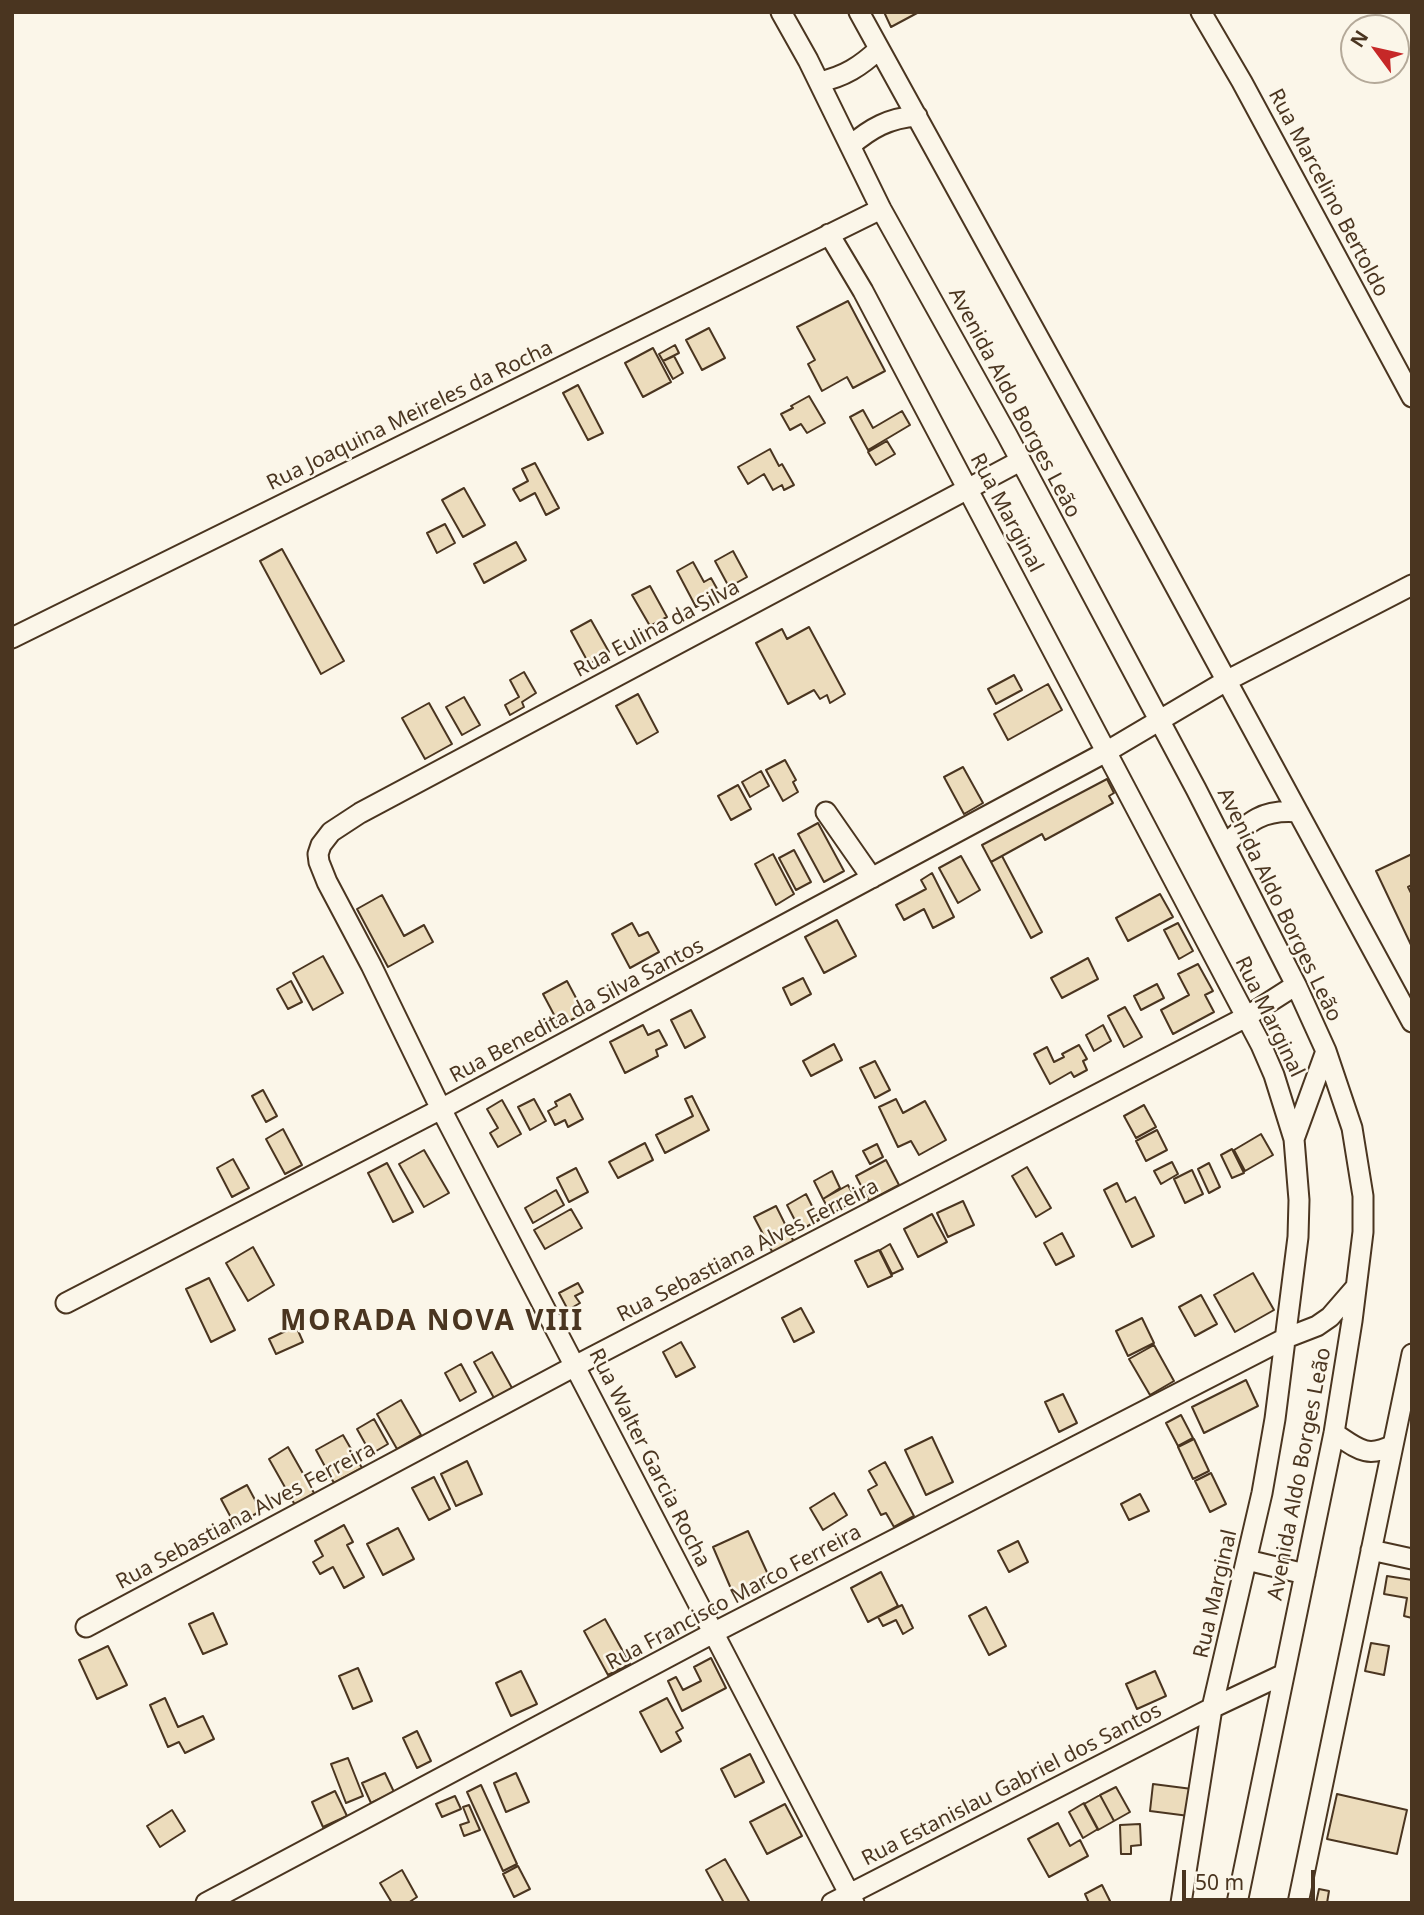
<!DOCTYPE html>
<html>
<head>
<meta charset="utf-8">
<style>
  body { margin:0 }
  #map { position:relative; width:1424px; height:1915px; overflow:hidden; background:#fbf6e9; font-family:"Noto Sans",sans-serif }
  canvas { display:block }
  .frame { position:absolute; inset:0; border:14px solid #4a3520; pointer-events:none }
  .north { position:absolute; left:1340px; top:14px; width:70px; height:70px; box-sizing:border-box; background:#fbf6e9; border:2px solid #b4a999; border-radius:50%; rotate:303deg; font-size:19px; font-weight:700; line-height:28px; text-align:center; color:#4a3520 }
  .north::after { content:''; display:block; margin:auto; width:24px; height:32px; background:#c62828; clip-path:polygon(50% 0,100% 100%,50% 72%,0 100%) }
  .scale { position:absolute; left:1182px; top:1870px; width:133px; height:32px; box-sizing:border-box; border:4px solid #4a3520; border-top:0; padding-left:9px; font-size:21px; line-height:24px; white-space:nowrap; color:#4a3520; -webkit-text-stroke:5px #fbf6e9; paint-order:stroke }
</style>
</head>
<body>
<div id="map">
<canvas width="1424" height="1915"></canvas>
<div class="frame"></div>
<div class="north">N</div>
<div class="scale">50 m</div>
</div>
<script>
const context = document.querySelector('canvas').getContext('2d');
context.lineJoin = 'round';
function paint(path, color) {
  context.fillStyle = color;
  context.fill(path, 'evenodd');
}
function trace(path, color, width, dash) {
  context.strokeStyle = color;
  context.lineWidth = width;
  context.lineCap = dash ? 'butt' : 'round';
  context.setLineDash(dash || []);
  context.stroke(path);
}
function label(font, color, halo, rows, align = 'center') {
  context.font = font + ' "Noto Sans",sans-serif';
  context.lineWidth = 5;
  context.setLineDash([]);
  context.textBaseline = 'middle';
  context.strokeStyle = halo;
  context.fillStyle = color;
  for (const [text, x, y, turn = 0] of rows) {
    context.save();
    context.translate(x, y);
    context.rotate((+turn || 0) * Math.PI / 180);
    context.textAlign = isNaN(turn) ? turn : align;
    if (halo) context.strokeText(text, 0, 0);
    context.fillText(text, 0, 0);
    context.restore();
  }
}
const building = new Path2D(`
  M 884,12 L 919,12 L 891,27 Z
  M 848,301 L 885,371 L 853,388 L 847,377 L 822,391 L 808,364 L 815,360 L 797,327 Z
  M 709,328 L 725,358 L 702,370 L 686,340 Z
  M 675,345 L 679,353 L 663,361 L 659,354 Z
  M 653,348 L 671,382 L 643,397 L 625,363 Z
  M 674,356 L 683,373 L 673,379 L 663,361 Z
  M 578,385 L 603,433 L 588,440 L 563,393 Z
  M 809,396 L 825,423 L 807,433 L 801,424 L 790,430 L 781,414 L 793,408 L 791,406 Z
  M 863,410 L 873,428 L 902,411 L 910,425 L 868,450 L 850,417 Z
  M 887,441 L 895,454 L 876,465 L 868,452 Z
  M 770,449 L 779,466 L 782,464 L 794,485 L 784,490 L 782,485 L 773,490 L 764,474 L 748,484 L 738,467 Z
  M 535,463 L 559,508 L 546,515 L 535,493 L 520,501 L 513,489 L 528,481 L 522,469 Z
  M 464,488 L 485,525 L 463,537 L 442,500 Z
  M 445,524 L 455,543 L 437,553 L 427,533 Z
  M 516,542 L 526,560 L 484,583 L 474,564 Z
  M 282,549 L 344,661 L 321,674 L 260,561 Z
  M 733,551 L 747,577 L 729,587 L 715,561 Z
  M 693,562 L 704,582 L 711,578 L 720,594 L 696,607 L 677,571 Z
  M 650,586 L 667,617 L 650,626 L 632,595 Z
  M 591,620 L 609,652 L 589,664 L 571,631 Z
  M 809,627 L 845,694 L 830,703 L 827,695 L 820,699 L 814,690 L 788,704 L 756,643 L 782,629 L 787,639 Z
  M 524,672 L 536,693 L 522,702 L 524,707 L 510,715 L 505,705 L 519,697 L 510,680 Z
  M 1014,675 L 1022,690 L 996,704 L 988,689 Z
  M 1048,684 L 1062,710 L 1008,740 L 994,714 Z
  M 638,694 L 658,732 L 637,744 L 616,706 Z
  M 464,697 L 480,725 L 462,735 L 446,707 Z
  M 429,703 L 452,744 L 425,759 L 402,718 Z
  M 785,760 L 796,780 L 793,782 L 798,792 L 783,801 L 766,770 Z
  M 963,767 L 983,803 L 964,814 L 944,777 Z
  M 761,771 L 769,786 L 750,797 L 742,782 Z
  M 1107,779 L 1114,793 L 1109,796 L 1113,803 L 1045,840 L 1042,834 L 991,862 L 982,845 Z
  M 738,785 L 751,809 L 731,820 L 718,796 Z
  M 818,823 L 844,871 L 824,882 L 798,834 Z
  M 794,850 L 811,882 L 796,890 L 779,858 Z
  M 773,854 L 794,894 L 776,905 L 755,864 Z
  M 1412,854 L 1412,885 L 1408,887 L 1412,895 L 1412,947 L 1376,871 Z
  M 961,856 L 980,890 L 958,903 L 939,868 Z
  M 1002,856 L 1042,932 L 1031,938 L 991,862 Z
  M 932,873 L 954,917 L 933,928 L 924,909 L 904,920 L 896,905 L 926,889 L 921,880 Z
  M 1160,894 L 1173,917 L 1128,941 L 1116,918 Z
  M 382,895 L 404,936 L 424,925 L 433,942 L 388,967 L 357,909 Z
  M 837,920 L 856,956 L 824,973 L 805,937 Z
  M 632,923 L 639,936 L 648,932 L 659,952 L 630,968 L 612,934 Z
  M 1178,923 L 1193,951 L 1179,959 L 1164,930 Z
  M 323,956 L 343,993 L 313,1010 L 293,973 Z
  M 1088,958 L 1098,979 L 1062,998 L 1051,978 Z
  M 1198,964 L 1213,991 L 1205,995 L 1214,1012 L 1173,1034 L 1161,1010 L 1189,995 L 1178,974 Z
  M 803,978 L 811,994 L 791,1005 L 783,988 Z
  M 291,981 L 302,1002 L 288,1009 L 277,989 Z
  M 567,981 L 584,1013 L 560,1026 L 543,994 Z
  M 1157,984 L 1164,998 L 1141,1010 L 1134,996 Z
  M 1125,1007 L 1142,1037 L 1124,1047 L 1108,1016 Z
  M 691,1010 L 705,1037 L 685,1048 L 671,1020 Z
  M 643,1025 L 648,1035 L 659,1030 L 667,1045 L 656,1050 L 658,1056 L 625,1073 L 610,1042 Z
  M 1103,1025 L 1111,1041 L 1094,1051 L 1086,1035 Z
  M 834,1044 L 842,1060 L 811,1076 L 803,1061 Z
  M 1079,1045 L 1087,1059 L 1083,1061 L 1087,1070 L 1074,1077 L 1071,1072 L 1050,1084 L 1034,1054 L 1047,1047 L 1054,1062 L 1064,1057 L 1062,1054 Z
  M 875,1061 L 890,1090 L 875,1098 L 860,1068 Z
  M 263,1090 L 277,1116 L 266,1122 L 252,1096 Z
  M 570,1094 L 583,1119 L 568,1127 L 565,1120 L 555,1125 L 548,1111 L 557,1106 L 555,1102 Z
  M 692,1096 L 709,1130 L 665,1153 L 656,1135 L 693,1116 L 685,1099 Z
  M 534,1099 L 546,1121 L 530,1130 L 518,1107 Z
  M 896,1099 L 903,1113 L 925,1101 L 946,1140 L 919,1155 L 911,1141 L 898,1147 L 879,1107 Z
  M 502,1100 L 521,1134 L 498,1147 L 490,1133 L 498,1128 L 487,1109 Z
  M 1144,1105 L 1156,1127 L 1136,1138 L 1124,1116 Z
  M 283,1129 L 302,1165 L 285,1174 L 266,1139 Z
  M 1157,1130 L 1167,1150 L 1146,1161 L 1136,1141 Z
  M 1261,1134 L 1273,1155 L 1245,1171 L 1234,1150 Z
  M 645,1143 L 653,1160 L 618,1178 L 609,1162 Z
  M 877,1144 L 883,1157 L 870,1164 L 863,1151 Z
  M 1232,1149 L 1244,1173 L 1232,1178 L 1221,1155 Z
  M 424,1150 L 449,1193 L 424,1207 L 399,1164 Z
  M 233,1159 L 249,1188 L 232,1197 L 217,1168 Z
  M 886,1160 L 899,1185 L 869,1201 L 856,1176 Z
  M 1172,1162 L 1178,1174 L 1161,1184 L 1154,1171 Z
  M 387,1163 L 413,1212 L 393,1222 L 368,1173 Z
  M 1209,1163 L 1220,1187 L 1209,1193 L 1198,1169 Z
  M 1027,1167 L 1051,1208 L 1036,1217 L 1012,1176 Z
  M 576,1168 L 588,1192 L 569,1202 L 557,1178 Z
  M 1192,1170 L 1203,1194 L 1185,1203 L 1174,1179 Z
  M 832,1171 L 840,1188 L 823,1199 L 814,1181 Z
  M 1117,1183 L 1126,1202 L 1135,1197 L 1154,1236 L 1132,1247 L 1104,1190 Z
  M 848,1185 L 856,1200 L 831,1214 L 823,1199 Z
  M 556,1190 L 564,1205 L 533,1223 L 525,1208 Z
  M 806,1194 L 819,1220 L 800,1230 L 787,1205 Z
  M 963,1201 L 974,1225 L 948,1237 L 937,1213 Z
  M 776,1206 L 796,1246 L 775,1257 L 754,1217 Z
  M 571,1209 L 582,1228 L 545,1249 L 534,1230 Z
  M 932,1214 L 947,1242 L 918,1257 L 904,1229 Z
  M 1062,1233 L 1074,1256 L 1056,1265 L 1044,1243 Z
  M 890,1244 L 903,1269 L 892,1274 L 880,1250 Z
  M 253,1247 L 274,1285 L 248,1301 L 226,1263 Z
  M 879,1250 L 892,1276 L 868,1287 L 855,1261 Z
  M 1253,1273 L 1274,1310 L 1235,1332 L 1214,1295 Z
  M 209,1278 L 235,1330 L 211,1342 L 186,1289 Z
  M 578,1283 L 583,1292 L 575,1296 L 580,1303 L 568,1310 L 559,1293 Z
  M 1201,1295 L 1217,1324 L 1195,1336 L 1179,1307 Z
  M 801,1308 L 814,1332 L 794,1342 L 782,1318 Z
  M 1142,1318 L 1154,1343 L 1128,1356 L 1116,1331 Z
  M 296,1326 L 303,1342 L 276,1354 L 269,1339 Z
  M 681,1342 L 695,1367 L 676,1377 L 663,1352 Z
  M 1154,1345 L 1174,1381 L 1150,1395 L 1129,1359 Z
  M 492,1352 L 512,1388 L 494,1398 L 474,1362 Z
  M 461,1364 L 476,1392 L 460,1401 L 445,1373 Z
  M 1246,1380 L 1258,1406 L 1204,1433 L 1192,1407 Z
  M 1063,1394 L 1077,1423 L 1059,1432 L 1045,1402 Z
  M 401,1400 L 421,1435 L 397,1449 L 377,1414 Z
  M 1181,1415 L 1193,1438 L 1178,1446 L 1166,1423 Z
  M 374,1419 L 388,1444 L 371,1454 L 357,1429 Z
  M 343,1435 L 362,1468 L 334,1483 L 316,1450 Z
  M 932,1437 L 953,1482 L 926,1495 L 905,1450 Z
  M 1194,1439 L 1209,1471 L 1193,1479 L 1178,1447 Z
  M 288,1447 L 314,1493 L 295,1505 L 269,1459 Z
  M 467,1461 L 482,1494 L 456,1506 L 441,1474 Z
  M 885,1462 L 914,1516 L 894,1527 L 886,1513 L 881,1515 L 868,1490 L 877,1485 L 869,1471 Z
  M 1211,1473 L 1226,1504 L 1210,1512 L 1195,1481 Z
  M 434,1477 L 450,1509 L 429,1520 L 412,1488 Z
  M 247,1485 L 261,1511 L 235,1525 L 221,1499 Z
  M 834,1493 L 847,1515 L 823,1530 L 810,1508 Z
  M 1140,1494 L 1149,1511 L 1129,1520 L 1121,1504 Z
  M 344,1525 L 353,1542 L 347,1545 L 364,1577 L 344,1588 L 333,1567 L 320,1574 L 313,1562 L 323,1556 L 315,1541 Z
  M 398,1528 L 414,1559 L 383,1575 L 367,1544 Z
  M 748,1531 L 771,1581 L 735,1598 L 713,1547 Z
  M 1018,1541 L 1028,1562 L 1009,1572 L 998,1551 Z
  M 881,1572 L 898,1606 L 868,1622 L 851,1588 Z
  M 1387,1576 L 1412,1580 L 1412,1618 L 1404,1616 L 1407,1598 L 1384,1594 Z
  M 902,1605 L 913,1628 L 903,1634 L 896,1620 L 883,1626 L 878,1617 Z
  M 986,1607 L 1006,1646 L 989,1655 L 969,1616 Z
  M 213,1613 L 227,1644 L 203,1654 L 189,1624 Z
  M 605,1619 L 630,1664 L 608,1675 L 584,1631 Z
  M 1371,1643 L 1389,1646 L 1384,1675 L 1365,1671 Z
  M 108,1646 L 127,1685 L 97,1699 L 79,1660 Z
  M 711,1658 L 726,1688 L 682,1711 L 668,1681 L 676,1677 L 683,1690 L 701,1681 L 694,1667 Z
  M 358,1668 L 372,1701 L 353,1709 L 339,1676 Z
  M 521,1671 L 537,1704 L 511,1716 L 496,1683 Z
  M 1155,1671 L 1166,1696 L 1137,1709 L 1126,1684 Z
  M 165,1698 L 178,1727 L 203,1716 L 214,1739 L 185,1753 L 179,1742 L 168,1747 L 150,1705 Z
  M 667,1698 L 683,1728 L 676,1732 L 681,1741 L 661,1752 L 640,1712 Z
  M 417,1731 L 431,1761 L 417,1768 L 403,1738 Z
  M 750,1754 L 764,1782 L 735,1797 L 721,1769 Z
  M 348,1758 L 363,1796 L 346,1803 L 331,1764 Z
  M 385,1773 L 394,1792 L 371,1803 L 362,1783 Z
  M 516,1773 L 529,1802 L 506,1812 L 494,1783 Z
  M 1153,1784 L 1192,1789 L 1189,1816 L 1150,1811 Z
  M 481,1785 L 517,1864 L 503,1871 L 467,1792 Z
  M 1116,1787 L 1130,1812 L 1114,1821 L 1100,1795 Z
  M 335,1791 L 347,1816 L 323,1827 L 312,1802 Z
  M 1337,1794 L 1407,1810 L 1397,1854 L 1327,1839 Z
  M 1100,1795 L 1114,1821 L 1098,1830 L 1084,1804 Z
  M 455,1796 L 461,1809 L 442,1817 L 436,1804 Z
  M 1084,1803 L 1098,1829 L 1083,1838 L 1069,1812 Z
  M 785,1804 L 802,1836 L 767,1854 L 750,1822 Z
  M 469,1805 L 480,1830 L 464,1836 L 460,1825 L 469,1822 L 463,1807 Z
  M 172,1810 L 185,1831 L 160,1847 L 147,1826 Z
  M 1058,1823 L 1070,1846 L 1080,1840 L 1088,1856 L 1049,1877 L 1028,1839 Z
  M 1140,1824 L 1141,1845 L 1131,1846 L 1131,1854 L 1121,1854 L 1120,1825 Z
  M 725,1859 L 750,1903 L 724,1903 L 706,1870 Z
  M 518,1866 L 530,1889 L 514,1897 L 503,1874 Z
  M 402,1870 L 417,1897 L 408,1903 L 392,1903 L 380,1883 Z
  M 1102,1885 L 1111,1903 L 1089,1903 L 1085,1894 Z
  M 1319,1889 L 1329,1891 L 1327,1903 L 1316,1903 Z`);
paint(building, '#ecdcbc');
trace(building, '#4a3520', 2);
const minor = new Path2D(`
  M 781,12 L 808,60 L 881,209 L 1007,435 L 1196,789 L 1296,985 L 1326,1051 L 1352,1128 L 1363,1196 L 1363,1232 L 1352,1321 L 1334,1433 L 1237,1903
  M 859,12 L 1149,538 L 1412,1022
  M 1201,12 L 1242,82 L 1412,397
  M 819,82 C 844,77 861,66 879,49
  M 850,146 C 871,128 889,118 917,116
  M 829,234 L 863,291 L 1261,1045 L 1274,1075 L 1294,1139 L 1299,1200 L 1298,1237 L 1275,1419 L 1262,1493 L 1212,1708 L 1181,1903
  M 12,638 L 881,209
  M 826,812 L 872,878
  M 1225,845 C 1249,821 1263,809 1298,812
  M 1294,1139 L 1326,1051
  M 66,1303 L 441,1109 L 1106,752 L 1226,681 L 1412,585
  M 1334,1433 C 1357,1448 1366,1459 1393,1445
  M 1371,1550 L 1412,1559
  M 1247,1560 L 1305,1574
  M 86,1627 L 575,1366 L 1246,1017 L 1296,985
  M 206,1903 L 713,1633 L 1286,1338 L 1317,1326 L 1330,1317 L 1356,1287
  M 832,1903 L 1212,1708 L 1284,1674
  M 854,1903 L 441,1109 L 371,965 L 327,882 L 319,862 L 318,854 L 321,845 L 331,832 L 360,813 L 1020,461
  M 1298,1903 L 1412,1354`);
trace(minor, '#4a3520', 23);
trace(minor, '#fbf6e9', 19);
label('21px', '#4a3520', '#fbf6e9', [
  ["Rua Marcelino Bertoldo",1328,193,62],
  ["Avenida Aldo Borges Leão",1014,403,62],
  ["Rua Joaquina Meireles da Rocha",410,416,-26],
  ["Rua Marginal",1006,513,62],
  ["Rua Eulina da Silva",657,629,-28],
  ["Avenida Aldo Borges Leão",1279,905,64],
  ["Rua Benedita da Silva Santos",577,1011,-28],
  ["Rua Marginal",1269,1017,64],
  ["Rua Sebastiana Alves Ferreira",748,1251,-27],
  ["Rua Walter Garcia Rocha",649,1458,63],
  ["Avenida Aldo Borges Leão",1300,1474,-79],
  ["Rua Sebastiana Alves Ferreira",246,1516,-28],
  ["Rua Marginal",1216,1594,-77],
  ["Rua Francisco Marco Ferreira",734,1598,-28],
  ["Rua Estanislau Gabriel dos Santos",1012,1785,-27]
]);
context.letterSpacing = '2px';
label('bold 28px', '#4a3520', '#fbf6e9', [
  ["MORADA NOVA VIII",432,1322]
]);
context.letterSpacing = '0px';
</script>
</body>
</html>
